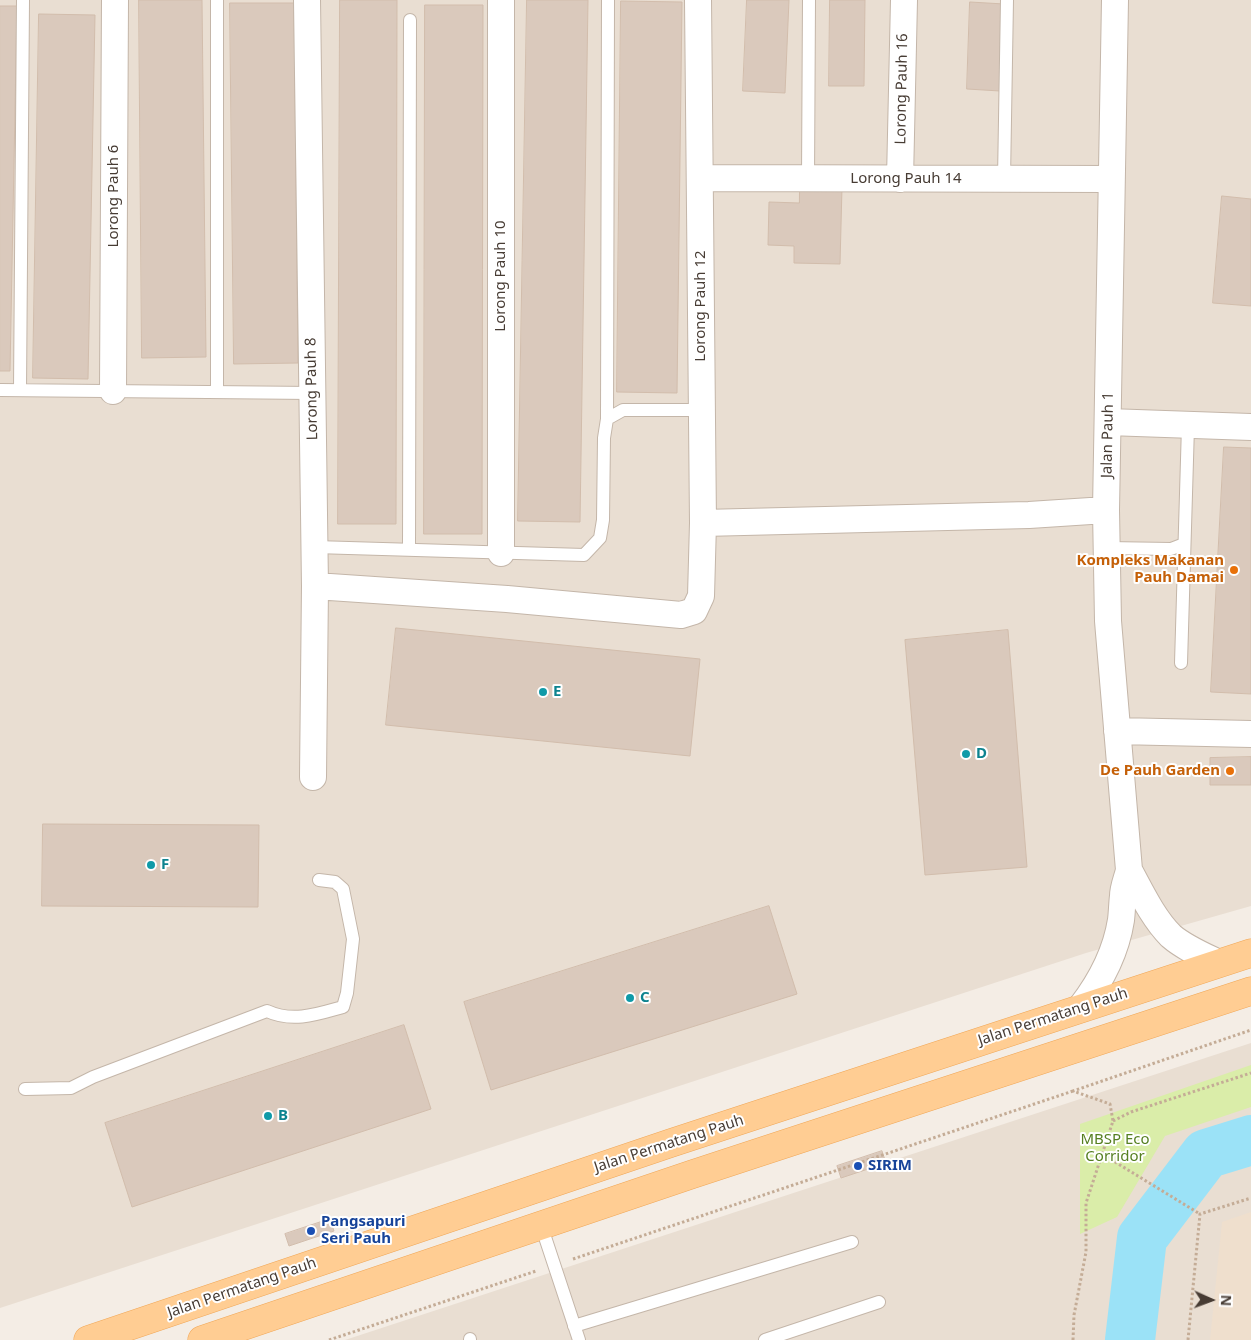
<!DOCTYPE html>
<html>
<head>
<meta charset="utf-8">
<style>
  body { margin:0 }
  #map { position:relative; width:1251px; height:1340px; overflow:hidden; background:#f4ede5; font-family:"Noto Sans",sans-serif }
  canvas { display:block }
  .north { position:absolute; left:1186px; top:1275px; width:50px; height:50px; -webkit-text-stroke:4px #fff; paint-order:stroke; rotate:92deg; font-size:14px; font-weight:700; line-height:20px; text-align:center; color:#473c34 }
  .north::after { content:''; display:block; margin:auto; width:18px; height:22px; background:#473c34; clip-path:polygon(50% 0,100% 100%,50% 72%,0 100%) }
</style>
</head>
<body>
<div id="map">
<canvas width="1251" height="1340"></canvas>
<div class="north">N</div>
</div>
<script>
const context = document.querySelector('canvas').getContext('2d');
context.lineJoin = 'round';
function paint(path, color) {
  context.fillStyle = color;
  context.fill(path, 'evenodd');
}
function trace(path, color, width, dash) {
  context.strokeStyle = color;
  context.lineWidth = width;
  context.lineCap = dash ? 'butt' : 'round';
  context.setLineDash(dash || []);
  context.stroke(path);
}
function label(font, color, halo, rows, align = 'center') {
  context.font = font + ' "Noto Sans",sans-serif';
  context.lineWidth = 4;
  context.setLineDash([]);
  context.textBaseline = 'middle';
  context.strokeStyle = halo;
  context.fillStyle = color;
  for (const [text, x, y, turn = 0] of rows) {
    context.save();
    context.translate(x, y);
    context.rotate((+turn || 0) * Math.PI / 180);
    context.textAlign = isNaN(turn) ? turn : align;
    if (halo) context.strokeText(text, 0, 0);
    context.fillText(text, 0, 0);
    context.restore();
  }
}
paint(new Path2D(`
  M 0,0 L 1251,0 L 1251,906 L 1086,953 L 0,1308 Z
  M 1251,1043 L 1251,1340 L 345,1340 Z`), '#e9ded2');
paint(new Path2D(`
  M 1251,1212 L 1251,1340 L 1210,1340 L 1222,1222 Z`), '#efdfcd');
paint(new Path2D(`
  M 1251,1065 L 1251,1107 L 1165,1136 L 1117,1217 L 1080,1234 L 1080,1124 Z`), '#daeda9');
trace(new Path2D(`
  M 1130,1340 L 1142,1238 L 1206,1154 L 1251,1140`), '#9be2f7', 50);
const building = new Path2D(`
  M 139,0 L 202,0 L 206,357 L 142,358 Z
  M 340,0 L 397,0 L 396,524 L 338,524 Z
  M 527,0 L 588,0 L 580,522 L 518,521 Z
  M 747,0 L 789,0 L 785,93 L 743,91 Z
  M 830,0 L 865,0 L 864,86 L 829,86 Z
  M 621,1 L 682,2 L 677,393 L 617,392 Z
  M 970,2 L 1004,4 L 1000,91 L 967,89 Z
  M 230,3 L 294,3 L 298,363 L 234,364 Z
  M 425,5 L 483,5 L 482,534 L 424,534 Z
  M 0,6 L 17,6 L 10,371 L 0,371 Z
  M 39,14 L 95,15 L 88,379 L 33,378 Z
  M 800,186 L 842,187 L 840,264 L 794,263 L 794,246 L 768,245 L 769,202 L 799,203 Z
  M 1222,196 L 1251,199 L 1251,306 L 1213,303 Z
  M 1224,447 L 1251,448 L 1251,694 L 1211,692 Z
  M 396,628 L 700,659 L 690,756 L 386,725 Z
  M 1008,630 L 1027,867 L 925,875 L 905,640 Z
  M 1251,757 L 1251,785 L 1210,785 L 1210,758 Z
  M 43,824 L 259,825 L 258,907 L 42,906 Z
  M 769,906 L 797,994 L 491,1090 L 464,1002 Z
  M 404,1025 L 431,1109 L 132,1207 L 105,1123 Z
  M 882,1151 L 886,1163 L 841,1178 L 837,1166 Z
  M 330,1219 L 334,1231 L 289,1246 L 285,1234 Z`);
paint(building, '#dac9bc');
trace(building, '#d2bdac', 1);
const service = new Path2D(`
  M 808,179 L 809,0
  M 1004,179 L 1007,0
  M 0,390 L 312,393
  M 20,390 L 23,0
  M 217,392 L 217,0
  M 607,419 L 608,0
  M 315,547 L 584,555 L 600,538 L 603,520 L 604,438 L 607,419 L 623,410 L 702,410
  M 1107,548 L 1171,549 L 1184,544
  M 409,550 L 410,20
  M 1181,663 L 1188,426
  M 25,1089 L 71,1088 L 93,1077 L 267,1011 C 293,1023 318,1014 343,1007 L 347,993 L 353,939 L 343,889 L 335,882 L 319,880
  M 541,1225 L 579,1340
  M 574,1326 L 852,1242
  M 470,1339 L 470,1340
  M 765,1340 L 879,1302`);
const minor = new Path2D(`
  M 307,0 L 315,586 L 313,777
  M 501,0 L 501,553
  M 701,178 L 1111,179
  M 900,179 L 904,0
  M 113,391 L 115,0
  M 1108,422 L 1251,427
  M 703,523 L 1029,515 L 1106,510
  M 315,586 L 507,599 L 681,615 L 694,611 L 701,596 L 703,523 L 698,0
  M 1117,731 L 1251,734
  M 1129,870 C 1141,892 1153,918 1171,936 C 1185,948 1202,955 1219,963
  M 1081,1007 C 1101,981 1116,952 1121,920 C 1122,912 1122,904 1123,896 C 1123,887 1127,879 1129,870 L 1108,621 L 1106,510 L 1115,0`);
const primary = new Path2D(`
  M 88,1340 L 671,1143 L 1251,953
  M 202,1340 L 693,1174 L 1251,991`);
trace(service, '#c4b6a9', 14);
trace(minor, '#c4b6a9', 28);
trace(primary, '#f0a757', 29);
trace(new Path2D(`
  M 1113,1121 L 1131,1112 L 1251,1073
  M 1102,1154 L 1200,1214
  M 573,1259 L 1073,1091
  M 329,1340 L 536,1271
  M 1073,1340 L 1074,1315 L 1086,1252 L 1086,1203 L 1113,1121 L 1110,1104 L 1073,1091 L 1251,1030
  M 1188,1340 L 1200,1214 L 1251,1198`), '#c4ac96', 3, [2.5, 2.5]);
trace(service, '#fff', 12);
trace(minor, '#fff', 26);
trace(primary, '#ffcd93', 28);
for (const [x, y, r, color] of [
  [1234,570,5,"#e8710a"],
  [543,692,5,"#0f9aa8"],
  [966,754,5,"#0f9aa8"],
  [1230,771,5,"#e8710a"],
  [151,865,5,"#0f9aa8"],
  [630,998,5,"#0f9aa8"],
  [268,1116,5,"#0f9aa8"],
  [858,1166,5,"#1a4fb4"],
  [311,1231,5,"#1a4fb4"]
]) {
  const dot = new Path2D();
  dot.arc(x, y, r, 0, 2 * Math.PI);
  context.fillStyle = color;
  context.fill(dot);
  trace(dot, '#fff', 2);
}
label('15px', '#473c34', '#fff', [
  ["Lorong Pauh 16",902,89,-89],
  ["Lorong Pauh 14",906,179],
  ["Lorong Pauh 6",114,196,-90],
  ["Lorong Pauh 10",501,276,-90],
  ["Lorong Pauh 12",701,306,-90],
  ["Lorong Pauh 8",312,389,-91],
  ["Jalan Pauh 1",1108,435,-89],
  ["Jalan Permatang Pauh",1053,1017,-18],
  ["Jalan Permatang Pauh",669,1144,-18],
  ["Jalan Permatang Pauh",242,1288,-19]
]);
label('bold 15px', '#c56008', '#fff', [
  ["Kompleks Makanan",1224,561],
  ["Pauh Damai",1224,578],
  ["De Pauh Garden",1220,771]
], 'right');
label('bold 15px', '#0d838f', '#fff', [
  ["E",553,692],
  ["D",976,754],
  ["F",161,865],
  ["C",640,998],
  ["B",278,1116]
], 'left');
label('15px', '#557f21', '#fff', [
  ["MBSP Eco",1115,1140],
  ["Corridor",1115,1157]
]);
label('bold 15px', '#164399', '#fff', [
  ["SIRIM",868,1166],
  ["Pangsapuri",321,1222],
  ["Seri Pauh",321,1239]
], 'left');
</script>
</body>
</html>
